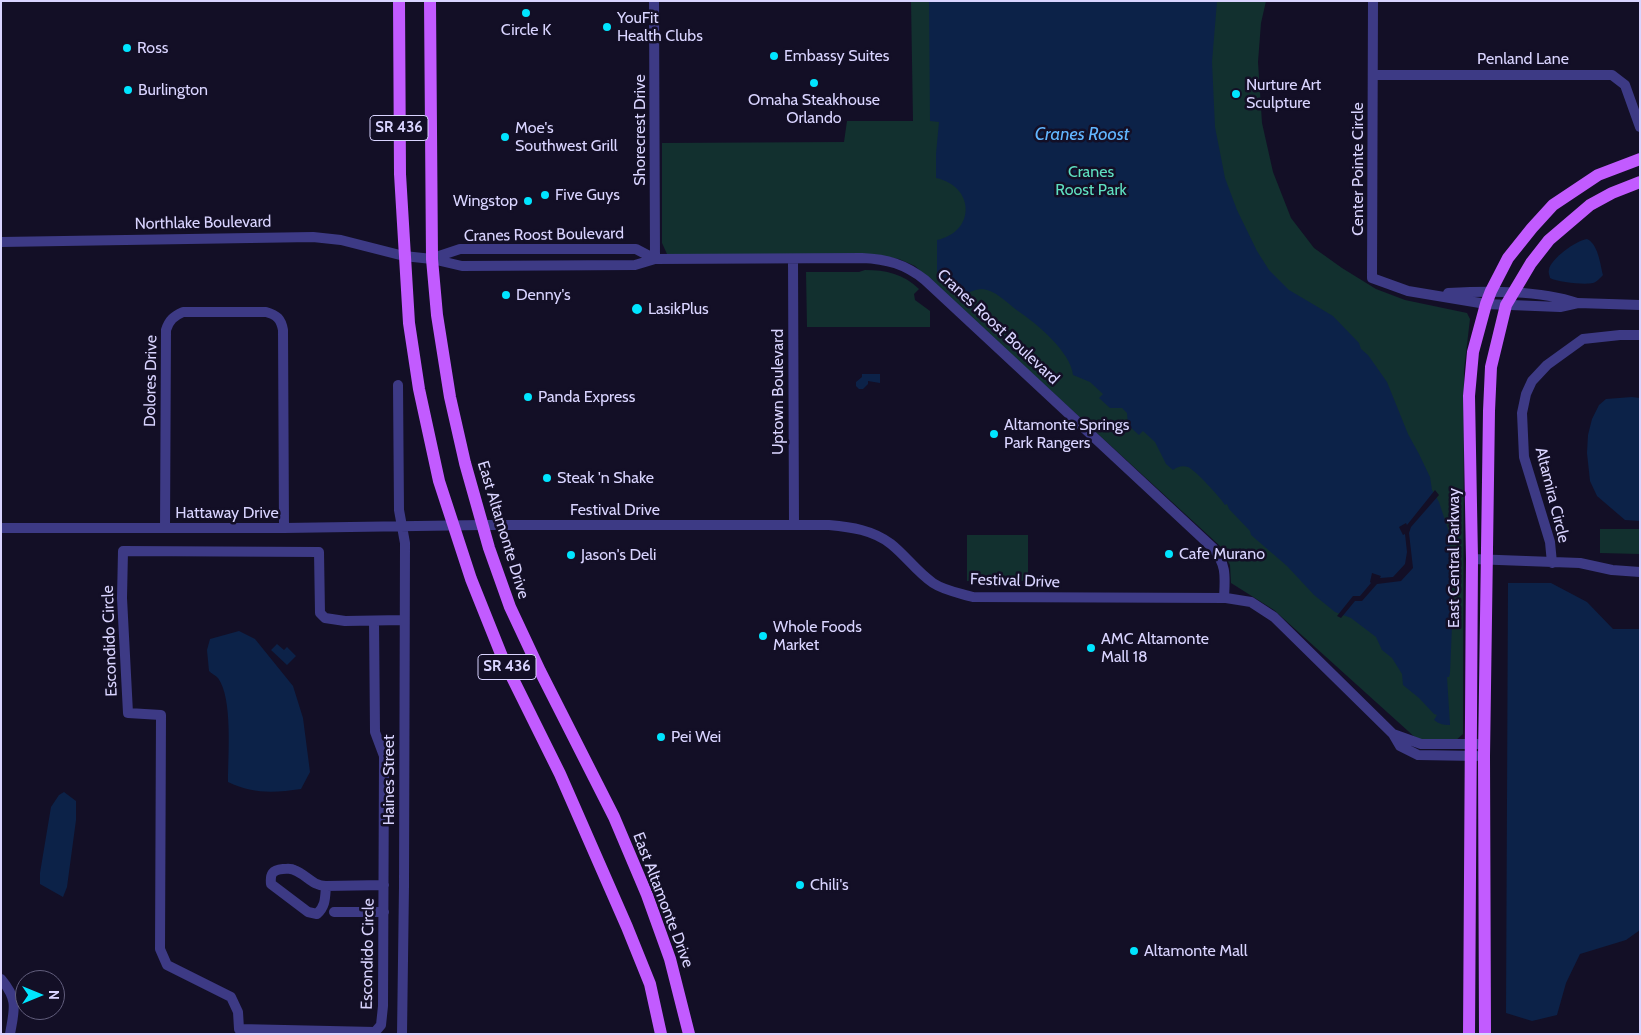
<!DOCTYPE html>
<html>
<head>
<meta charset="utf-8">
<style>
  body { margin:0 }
  #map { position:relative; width:1641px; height:1035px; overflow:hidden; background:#130f26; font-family:Cabin,sans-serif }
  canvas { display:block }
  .frame { position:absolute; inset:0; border:2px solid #d9d4ff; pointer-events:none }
  .north { position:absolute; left:15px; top:970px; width:50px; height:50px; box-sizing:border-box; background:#130f26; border:1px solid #625e7d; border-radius:50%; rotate:90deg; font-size:14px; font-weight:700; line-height:20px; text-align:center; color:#d9d4ff }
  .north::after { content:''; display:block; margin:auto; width:18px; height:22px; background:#00e5ff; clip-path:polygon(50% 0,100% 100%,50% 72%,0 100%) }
</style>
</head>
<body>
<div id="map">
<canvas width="1641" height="1035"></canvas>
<div class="frame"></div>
<div class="north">N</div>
</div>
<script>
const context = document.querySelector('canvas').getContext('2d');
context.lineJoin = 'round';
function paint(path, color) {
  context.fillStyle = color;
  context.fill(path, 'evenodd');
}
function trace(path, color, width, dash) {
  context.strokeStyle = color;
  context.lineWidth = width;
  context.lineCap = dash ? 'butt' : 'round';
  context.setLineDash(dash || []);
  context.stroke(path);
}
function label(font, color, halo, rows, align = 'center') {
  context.font = font + ' Cabin,sans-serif';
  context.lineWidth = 5;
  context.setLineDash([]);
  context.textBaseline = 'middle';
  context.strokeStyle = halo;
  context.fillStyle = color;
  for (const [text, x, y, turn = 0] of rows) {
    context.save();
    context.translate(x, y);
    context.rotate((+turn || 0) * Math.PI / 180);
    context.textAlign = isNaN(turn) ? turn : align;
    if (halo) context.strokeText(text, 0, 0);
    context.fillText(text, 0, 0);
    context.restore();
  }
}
paint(new Path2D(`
  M 911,1 L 1266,1 L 1261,23 L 1258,62 L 1262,123 L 1273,172 L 1291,218 L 1314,248 L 1342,268 L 1376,289 L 1405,300 L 1467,313 L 1470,319 L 1464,370 L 1463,734 L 1454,742 L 1418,740 L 1274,610 L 1231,583 L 1230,565 L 1220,546 L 915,266 L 899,259 L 875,255 L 672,256 L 667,254 L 662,243 L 662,143 L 844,142 L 847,121 L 913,121 Z
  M 865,270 C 886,270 904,274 919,289 L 914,294 L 915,300 L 930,311 L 930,327 L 807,327 L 806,272 L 859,272 Z
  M 1600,529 L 1640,529 L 1640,554 L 1600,553 Z
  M 967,535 L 1028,535 L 1028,581 L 967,581 Z`), '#12302f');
paint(new Path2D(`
  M 929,1 L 1217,1 L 1212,62 L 1215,127 L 1225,178 L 1237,210 L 1257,251 L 1269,270 L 1289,290 L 1333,316 L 1359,343 L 1361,349 L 1368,355 L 1387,382 L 1408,434 L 1419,454 L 1430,477 L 1432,490 L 1439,502 L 1449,532 L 1451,555 L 1450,589 L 1453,602 L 1450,673 L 1449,677 L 1447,677 L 1450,725 C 1443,725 1439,724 1434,720 L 1437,715 L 1434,714 L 1419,698 L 1403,685 L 1402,674 L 1392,658 L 1382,650 L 1376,637 L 1351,618 L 1335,612 L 1314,595 L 1287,566 L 1251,535 L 1250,531 L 1229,509 L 1227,504 L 1225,505 C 1221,498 1194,469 1188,467 C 1182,465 1177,467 1173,470 L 1166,464 L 1155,442 L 1143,431 L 1139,435 L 1128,425 L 1127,413 L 1122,408 L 1110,408 L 1099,398 L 1103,394 L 1090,382 L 1073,375 C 1071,352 1036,323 1018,311 C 1008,304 995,289 981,289 C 974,290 965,293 960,297 L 937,276 L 937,240 C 976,232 975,186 936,178 L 936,154 L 939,122 L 930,121 Z
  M 1587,239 C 1598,244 1600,263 1603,275 C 1600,278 1597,282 1593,283 C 1584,285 1558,282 1550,278 C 1550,276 1548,273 1549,270 C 1550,259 1577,240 1587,239 Z
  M 862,374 L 880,374 L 880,383 L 868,381 L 868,384 L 863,389 L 859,389 L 856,386 L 856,382 L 862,377 Z
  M 1632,397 L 1640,398 L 1640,521 L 1625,520 L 1597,496 L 1590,481 L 1587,453 L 1588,435 L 1592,419 L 1599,405 L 1606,399 Z
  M 1508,583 L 1551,583 L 1587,602 L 1613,629 L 1640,629 L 1640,930 L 1626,940 L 1580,954 L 1566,983 L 1557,1015 L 1532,1021 L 1506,1013 Z
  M 239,631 L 255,639 L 293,686 L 303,718 L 310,772 L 301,789 C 274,793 253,794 228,782 C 228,756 233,698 218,678 C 216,676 211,673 209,671 L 207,650 L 210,639 Z
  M 277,644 L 284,650 L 287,647 L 296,656 L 287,665 L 271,650 Z
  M 64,792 L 76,801 L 76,820 L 67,887 L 63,897 L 40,884 L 40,873 L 51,807 L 59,795 Z`), '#0c2248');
paint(new Path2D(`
  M 1435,490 L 1439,495 L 1411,527 L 1409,533 L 1413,568 L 1401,581 L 1377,584 L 1362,601 L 1355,601 L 1341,618 L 1337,616 L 1353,596 L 1360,596 L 1371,583 L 1370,582 L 1372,573 L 1381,576 L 1380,578 L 1393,577 L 1405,564 L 1407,552 L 1405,534 L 1403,535 L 1399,527 L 1406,523 L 1407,525 Z`), '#130f26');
trace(new Path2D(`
  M 654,1 L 655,259
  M 1373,1 L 1372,278 L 1408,291 L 1486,304 L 1560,307 L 1578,303 L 1640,305
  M 1373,75 L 1612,75 L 1625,85 L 1640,127
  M 1,242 L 313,237 L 341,240 L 404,256 L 432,259 L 462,266 L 635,265 L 655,259 L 862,258 C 887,259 905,264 925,280 L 1213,548 C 1227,565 1225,577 1224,598
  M 433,258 L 460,249 L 636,249 L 655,259
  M 793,259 L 794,525
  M 1448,293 C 1488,291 1540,290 1577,303
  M 398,385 L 399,510 L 405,543 L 404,886 L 402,1034
  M 1,528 L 284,528 L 483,525 L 829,525 C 851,527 873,530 891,544 C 906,556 917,572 933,583 C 945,591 960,593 973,597 L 1226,598 L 1251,602 L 1274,617 L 1393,734 L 1400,746 L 1418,755 L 1477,756
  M 165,528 L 166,330 C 169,320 174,316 183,312 L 266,312 C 277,315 281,319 283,330 L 284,528
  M 1472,559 L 1580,563 L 1612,570 L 1640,572
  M 1552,563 L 1550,542 L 1524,457 L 1522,413 L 1526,394 L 1532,381 L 1547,365 L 1583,339 L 1620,335 L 1640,335
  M 374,621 L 375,732 L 384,756 L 383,1006 L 381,1025 L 375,1032 L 239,1029 L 238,1012 L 231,997 L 167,965 L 160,949 L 161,715 L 128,713 L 122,598 L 123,551 L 319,552 L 320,613 L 325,618 L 345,621 L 404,620
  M 1393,734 L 1421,744 L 1478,744
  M 326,886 C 325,897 326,906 317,914 L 308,912 L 271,884 C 270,874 272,870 283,869 C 287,869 291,868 294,870 C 306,874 312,886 326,886 L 384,885
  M 334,912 L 384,912
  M 1,979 C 19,1000 14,1010 10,1034`), '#3d3a85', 10);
trace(new Path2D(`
  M 399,1 L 400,174 L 409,323 L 419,389 L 439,481 L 471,579 L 503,659 L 560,774 L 627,927 L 650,984 L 661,1034
  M 430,1 L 432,259 L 437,315 L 450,397 L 465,463 L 489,548 L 510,607 L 540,671 L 614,817 L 647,895 L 670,959 L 689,1034
  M 1469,1034 L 1472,559 L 1469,396 L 1473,352 L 1486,304 L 1491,291 L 1508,258 L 1532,228 L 1553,205 L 1598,175 L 1640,159
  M 1485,1034 L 1484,756 L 1489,411 L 1491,367 L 1506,305 L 1531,263 L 1549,240 L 1590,205 L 1612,193 L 1640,182`), '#c25bff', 12);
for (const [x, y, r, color] of [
  [526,13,5,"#00e5ff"],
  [607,27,5,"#00e5ff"],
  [127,48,5,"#00e5ff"],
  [774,56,5,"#00e5ff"],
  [814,83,5,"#00e5ff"],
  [128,90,5,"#00e5ff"],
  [1236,94,5,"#00e5ff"],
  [505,137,5,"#00e5ff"],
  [545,195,5,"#00e5ff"],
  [528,201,5,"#00e5ff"],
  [506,295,5,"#00e5ff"],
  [637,309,6,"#00e5ff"],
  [528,397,5,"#00e5ff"],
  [994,434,5,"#00e5ff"],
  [547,478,5,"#00e5ff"],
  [1169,554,5,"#00e5ff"],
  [571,555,5,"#00e5ff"],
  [763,636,5,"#00e5ff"],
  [1091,648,5,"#00e5ff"],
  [661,737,5,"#00e5ff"],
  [800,885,5,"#00e5ff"],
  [1134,951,5,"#00e5ff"]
]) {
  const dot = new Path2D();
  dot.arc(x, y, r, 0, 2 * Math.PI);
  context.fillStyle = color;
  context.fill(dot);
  trace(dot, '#130f26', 2);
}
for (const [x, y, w] of [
  [399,128,58],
  [507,667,58]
]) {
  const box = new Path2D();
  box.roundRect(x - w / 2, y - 12.5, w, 25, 4);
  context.fillStyle = '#130f26';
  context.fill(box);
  trace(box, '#d9d4ff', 1);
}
label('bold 15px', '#d9d4ff', null, [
  ["SR 436",399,128],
  ["SR 436",507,667]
]);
label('16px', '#d9d4ff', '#130f26', [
  ["YouFit",617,18],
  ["Health Clubs",617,36],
  ["Circle K",526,30,"center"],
  ["Ross",137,48],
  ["Embassy Suites",784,56],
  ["Nurture Art",1246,85],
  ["Sculpture",1246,103],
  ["Burlington",138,90],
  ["Omaha Steakhouse",814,100,"center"],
  ["Orlando",814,118,"center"],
  ["Moe's",515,128],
  ["Southwest Grill",515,146],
  ["Five Guys",555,195],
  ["Wingstop",518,201,"right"],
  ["Denny's",516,295],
  ["LasikPlus",648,309],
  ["Panda Express",538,397],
  ["Altamonte Springs",1004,425],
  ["Park Rangers",1004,443],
  ["Steak 'n Shake",557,478],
  ["Cafe Murano",1179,554],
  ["Jason's Deli",581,555],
  ["Whole Foods",773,627],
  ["Market",773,645],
  ["AMC Altamonte",1101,639],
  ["Mall 18",1101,657],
  ["Pei Wei",671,737],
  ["Chili's",810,885],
  ["Altamonte Mall",1144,951]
], 'left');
label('16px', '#d9d4ff', '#130f26', [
  ["Penland Lane",1523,59],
  ["Shorecrest Drive",640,130,-90],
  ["Center Pointe Circle",1358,169,-90],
  ["Northlake Boulevard",203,223,-1],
  ["Cranes Roost Boulevard",544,235,-1],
  ["Cranes Roost Boulevard",998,327,43],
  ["Dolores Drive",151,381,-89],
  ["Uptown Boulevard",778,392,-90],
  ["Altamira Circle",1552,495,76],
  ["Festival Drive",615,510],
  ["Hattaway Drive",227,513],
  ["East Altamonte Drive",503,530,73],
  ["East Central Parkway",1454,558,-90],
  ["Festival Drive",1015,581,2],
  ["Escondido Circle",110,641,-92],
  ["Haines Street",389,780,-90],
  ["East Altamonte Drive",663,900,69],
  ["Escondido Circle",368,954,-89]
]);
label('16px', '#5fe0c0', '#130f26', [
  ["Cranes",1091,172],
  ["Roost Park",1091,190]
]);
label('italic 18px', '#62b6ff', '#130f26', [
  ["Cranes Roost",1082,135]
]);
</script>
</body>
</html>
